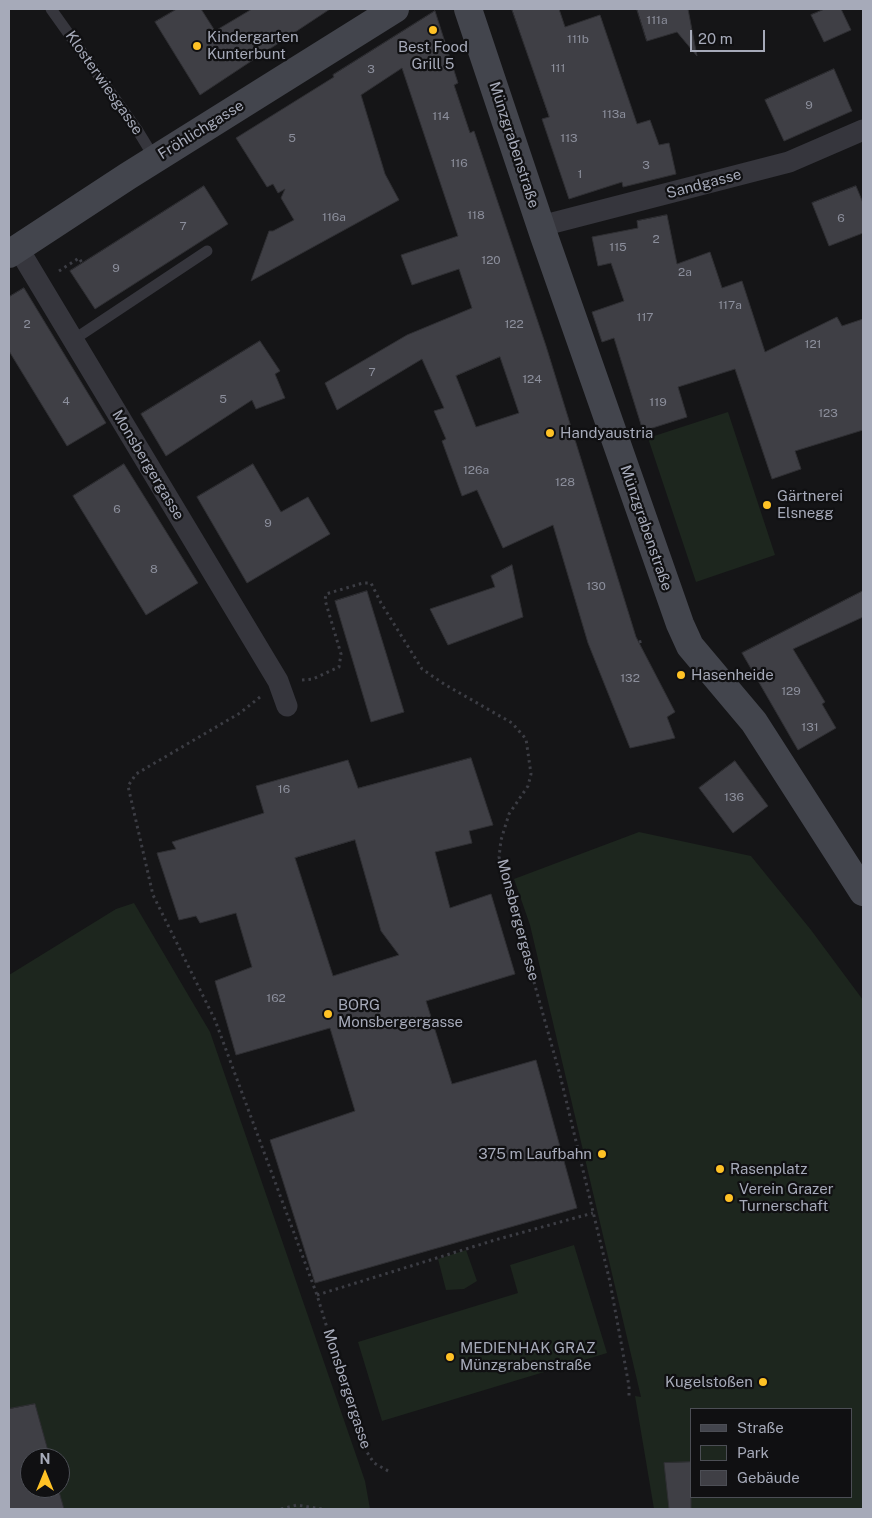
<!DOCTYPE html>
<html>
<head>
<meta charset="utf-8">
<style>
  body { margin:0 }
  #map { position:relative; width:872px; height:1518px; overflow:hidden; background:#151517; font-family:"Public Sans",sans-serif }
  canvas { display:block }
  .frame { position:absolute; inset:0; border:10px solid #a6aab9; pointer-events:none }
  .legend { position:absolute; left:690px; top:1408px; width:162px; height:90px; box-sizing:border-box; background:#101012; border:1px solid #4c4e55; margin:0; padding:6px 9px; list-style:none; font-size:15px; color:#a6aab9 }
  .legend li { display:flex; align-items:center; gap:10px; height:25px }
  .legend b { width:25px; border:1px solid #4c4e55 }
  .north { position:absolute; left:20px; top:1448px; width:50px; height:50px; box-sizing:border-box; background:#101012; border:1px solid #4c4e55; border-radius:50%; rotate:0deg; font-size:14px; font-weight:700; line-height:20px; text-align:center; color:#a6aab9 }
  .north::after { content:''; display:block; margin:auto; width:18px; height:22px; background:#ffc225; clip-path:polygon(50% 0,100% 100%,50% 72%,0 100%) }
  .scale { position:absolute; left:690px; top:30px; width:75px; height:22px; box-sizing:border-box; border:2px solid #a6aab9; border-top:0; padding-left:6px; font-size:15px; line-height:18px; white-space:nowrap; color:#a6aab9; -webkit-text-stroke:4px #101012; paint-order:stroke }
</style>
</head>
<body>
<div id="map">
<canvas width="872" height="1518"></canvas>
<div class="frame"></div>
<ul class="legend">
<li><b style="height:6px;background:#43454d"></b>Straße</li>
<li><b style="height:14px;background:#1d261e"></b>Park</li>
<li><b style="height:14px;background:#3f3f45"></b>Gebäude</li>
</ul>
<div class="north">N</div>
<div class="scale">20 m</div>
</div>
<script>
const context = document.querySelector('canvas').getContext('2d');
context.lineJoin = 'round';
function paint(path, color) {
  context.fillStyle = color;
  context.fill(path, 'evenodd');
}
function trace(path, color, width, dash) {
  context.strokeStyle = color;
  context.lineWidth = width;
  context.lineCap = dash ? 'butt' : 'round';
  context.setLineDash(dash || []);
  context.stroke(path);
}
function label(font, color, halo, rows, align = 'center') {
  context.font = font + ' "Public Sans",sans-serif';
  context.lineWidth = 4.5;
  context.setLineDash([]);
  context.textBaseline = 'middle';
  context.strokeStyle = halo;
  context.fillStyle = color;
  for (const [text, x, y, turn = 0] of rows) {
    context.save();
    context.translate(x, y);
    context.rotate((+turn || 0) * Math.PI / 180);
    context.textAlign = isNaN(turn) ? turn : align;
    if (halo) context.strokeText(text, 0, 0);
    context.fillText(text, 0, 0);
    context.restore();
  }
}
paint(new Path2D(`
  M 728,412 L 775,555 L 696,582 L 648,438 Z
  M 639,832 L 751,856 L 811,930 L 863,1000 L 863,1509 L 654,1509 L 635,1396 L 641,1397 L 530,925 L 514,879 ZM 691,1409 L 851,1409 L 851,1497 L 691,1497 Z
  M 134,903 L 210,1032 L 365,1481 L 370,1509 L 64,1509 L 58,1488 L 60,1488 L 60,1458 L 50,1458 L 35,1404 L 9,1409 L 9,975 L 116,909 Z
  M 574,1245 L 607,1353 L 382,1421 L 358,1342 L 518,1293 L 510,1265 Z
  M 466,1250 L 477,1281 L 464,1289 L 446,1290 L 438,1259 Z`), '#1d261e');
const building = new Path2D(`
  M 177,9 L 201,9 L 215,31 L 252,9 L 330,9 L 200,95 L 155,22 Z
  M 512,9 L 559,9 L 565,27 L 600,15 L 637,124 L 650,120 L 659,145 L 669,143 L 676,174 L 623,187 L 622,182 L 569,199 L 542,119 L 549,117 Z
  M 637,9 L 688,9 L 697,56 L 677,32 L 647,41 Z
  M 825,9 L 841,9 L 851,30 L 824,42 L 811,15 Z
  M 435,11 L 458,83 L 454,85 L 470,133 L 474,131 L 546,346 L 636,637 L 675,712 L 667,717 L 675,738 L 630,748 L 588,643 L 553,525 L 503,548 L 477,490 L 462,496 L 442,441 L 446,439 L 434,411 L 444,408 L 422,359 L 337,410 L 325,383 L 407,335 L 472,308 L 459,269 L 412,285 L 401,255 L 458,236 L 402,68 L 361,95 L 385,174 L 399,200 L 251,281 L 269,231 L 273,231 L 294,220 L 281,198 L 285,189 L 278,193 L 273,184 L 267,187 L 236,138 L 334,77 L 333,75 ZM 500,357 L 519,413 L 476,427 L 456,376 Z
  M 834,69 L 852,111 L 784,141 L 765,100 Z
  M 204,186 L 228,224 L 95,309 L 70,271 Z
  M 856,186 L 863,203 L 863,233 L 829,246 L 812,203 Z
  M 667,215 L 677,264 L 710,252 L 722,288 L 742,281 L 765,352 L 837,317 L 842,326 L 863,319 L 863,430 L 795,451 L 801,469 L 772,479 L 735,369 L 678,387 L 687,417 L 643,431 L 614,338 L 602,342 L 592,312 L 624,301 L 611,263 L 598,266 L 592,237 L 638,228 L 637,221 Z
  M 24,288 L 106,423 L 67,446 L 9,351 L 9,297 Z
  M 260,341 L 280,371 L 275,374 L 285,398 L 256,409 L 252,400 L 166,456 L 141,414 Z
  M 124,464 L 198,583 L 146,615 L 73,496 Z
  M 253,464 L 281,512 L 308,497 L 330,534 L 247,583 L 197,497 Z
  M 512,565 L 523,617 L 448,645 L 430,609 L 495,587 L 491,576 Z
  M 367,591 L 404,712 L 371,722 L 335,601 Z
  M 863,591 L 863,617 L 793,649 L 825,702 L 822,704 L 836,728 L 798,750 L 742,653 Z
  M 471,758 L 493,825 L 469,831 L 472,843 L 435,852 L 450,908 L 491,894 L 515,974 L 426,1001 L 452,1084 L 536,1060 L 577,1208 L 315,1283 L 270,1140 L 355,1111 L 330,1028 L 236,1055 L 215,981 L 252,967 L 236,913 L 200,923 L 196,916 L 179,920 L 157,853 L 176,849 L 172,842 L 264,813 L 256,786 L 348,760 L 358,788 ZM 355,840 L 381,931 L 399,955 L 333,976 L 295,858 Z
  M 735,761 L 768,806 L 733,833 L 699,788 Z
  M 35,1404 L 50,1458 L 30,1458 L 30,1488 L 58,1488 L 64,1509 L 9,1509 L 9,1409 Z
  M 691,1462 L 691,1509 L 669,1509 L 664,1463 Z`);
paint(building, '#3f3f45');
trace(building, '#2f2f33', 1);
trace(new Path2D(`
  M 59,271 L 79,258 L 82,263
  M 639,642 L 643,641
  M 302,680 L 313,679 L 339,667 L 341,654 L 325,600 L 326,594 L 363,583 L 371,583 L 381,603 L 422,669 L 444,684 L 512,723 L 526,739 L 531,774 L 528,786 L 509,814 L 501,840 L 499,857 L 560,1075 L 610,1282 L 629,1386 L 629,1398
  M 260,697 L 240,713 L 136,774 L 128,786 L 153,895 L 215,1020 L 317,1295 L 363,1446 L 374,1463 L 390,1472
  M 317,1295 L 495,1240 L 593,1213
  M 281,1509 L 297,1505 L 322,1509`), '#3c3d44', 3, [2.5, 4]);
trace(new Path2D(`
  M 51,9 L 138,131 L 155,159
  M 73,340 L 207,251`), '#36363d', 11);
trace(new Path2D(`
  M 541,226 L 789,162 L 863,130
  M 18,248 L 278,681 L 287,706`), '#36363d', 21);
trace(new Path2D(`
  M 468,9 L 544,236 L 680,624 L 690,646 L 754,722 L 863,892
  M 9,254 L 128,176 L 395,9`), '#43454d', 28);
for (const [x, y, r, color] of [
  [433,30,5,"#ffc225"],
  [197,46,5,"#ffc225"],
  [550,433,5,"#ffc225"],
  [767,505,5,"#ffc225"],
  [681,675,5,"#ffc225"],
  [328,1014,5,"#ffc225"],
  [602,1154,5,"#ffc225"],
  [720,1169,5,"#ffc225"],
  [729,1198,5,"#ffc225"],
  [450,1357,5,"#ffc225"],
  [763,1382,5,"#ffc225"]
]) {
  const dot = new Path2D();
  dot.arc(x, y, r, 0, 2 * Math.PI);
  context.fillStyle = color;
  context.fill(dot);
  trace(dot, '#101012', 2);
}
label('12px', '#8c8f9c', null, [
  ["111a",657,20],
  ["111b",578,39],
  ["111",558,68],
  ["3",371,69],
  ["9",809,105],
  ["113a",614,114],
  ["114",441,116],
  ["5",292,138],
  ["113",569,138],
  ["116",459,163],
  ["3",646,165],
  ["1",580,174],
  ["118",476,215],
  ["116a",334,217],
  ["6",841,218],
  ["7",183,226],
  ["2",656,239],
  ["115",618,247],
  ["120",491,260],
  ["9",116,268],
  ["2a",685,272],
  ["117a",730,305],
  ["117",645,317],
  ["2",27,324],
  ["122",514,324],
  ["121",813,344],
  ["7",372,372],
  ["124",532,379],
  ["5",223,399],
  ["4",66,401],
  ["119",658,402],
  ["123",828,413],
  ["126a",476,470],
  ["128",565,482],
  ["6",117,509],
  ["9",268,523],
  ["8",154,569],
  ["130",596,586],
  ["132",630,678],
  ["129",791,691],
  ["131",810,727],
  ["16",284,789],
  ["136",734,797],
  ["162",276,998]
]);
label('15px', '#a6aab9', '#101012', [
  ["Kindergarten",207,37],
  ["Kunterbunt",207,54],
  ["Best Food",433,47,"center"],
  ["Grill 5",433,64,"center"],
  ["Handyaustria",560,433],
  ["Gärtnerei",777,496],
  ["Elsnegg",777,513],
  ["Hasenheide",691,675],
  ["BORG",338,1005],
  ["Monsbergergasse",338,1022],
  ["375 m Laufbahn",592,1154,"right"],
  ["Rasenplatz",730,1169],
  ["Verein Grazer",739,1189],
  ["Turnerschaft",739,1206],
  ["MEDIENHAK GRAZ",460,1348],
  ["Münzgrabenstraße",460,1365],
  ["Kugelstoßen",753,1382,"right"]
], 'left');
label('15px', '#a6aab9', '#101012', [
  ["Klosterwiesgasse",104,83,55],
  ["Fröhlichgasse",201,130,-32],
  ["Münzgrabenstraße",514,145,72],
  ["Sandgasse",704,184,-15],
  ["Monsbergergasse",148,465,59],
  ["Münzgrabenstraße",646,528,71],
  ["Monsbergergasse",518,920,75],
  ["Monsbergergasse",347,1389,72]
]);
</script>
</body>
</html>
